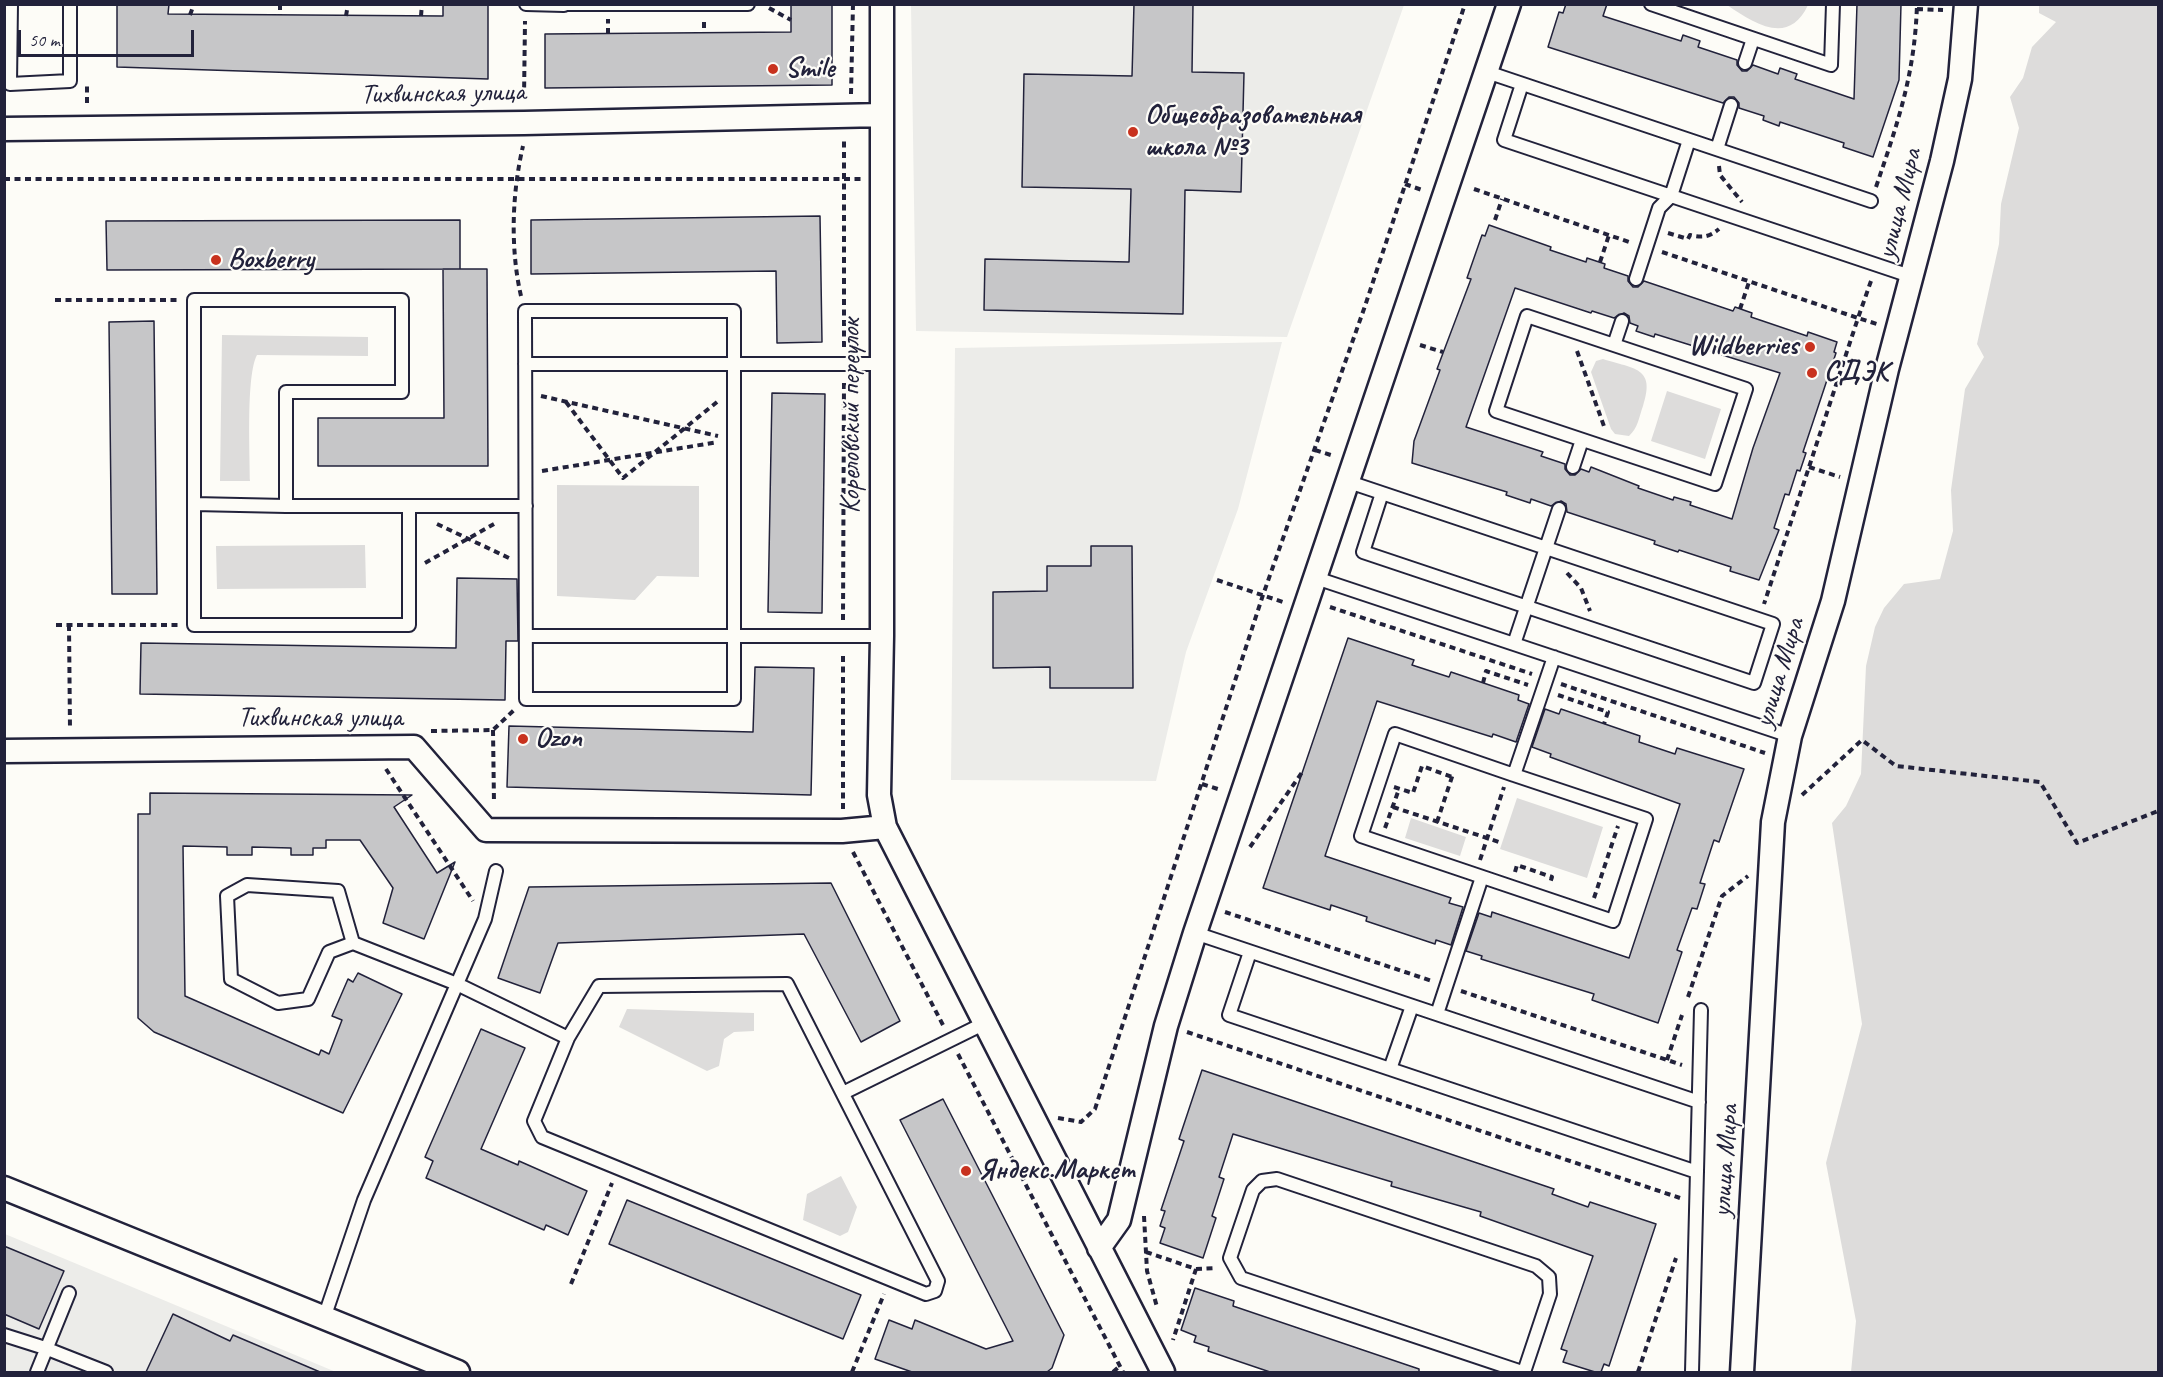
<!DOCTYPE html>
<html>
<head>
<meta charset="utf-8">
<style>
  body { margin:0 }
  #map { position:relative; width:2163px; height:1377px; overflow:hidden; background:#fdfcf7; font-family:Caveat,sans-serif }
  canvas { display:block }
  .frame { position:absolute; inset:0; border:6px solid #22223b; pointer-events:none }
  .scale { position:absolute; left:18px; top:30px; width:176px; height:27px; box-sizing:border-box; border:3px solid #22223b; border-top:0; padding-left:8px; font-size:18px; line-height:21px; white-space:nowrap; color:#22223b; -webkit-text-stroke:4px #fdfcf7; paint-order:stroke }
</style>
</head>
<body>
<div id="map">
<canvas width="2163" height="1377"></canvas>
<div class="frame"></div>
<div class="scale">50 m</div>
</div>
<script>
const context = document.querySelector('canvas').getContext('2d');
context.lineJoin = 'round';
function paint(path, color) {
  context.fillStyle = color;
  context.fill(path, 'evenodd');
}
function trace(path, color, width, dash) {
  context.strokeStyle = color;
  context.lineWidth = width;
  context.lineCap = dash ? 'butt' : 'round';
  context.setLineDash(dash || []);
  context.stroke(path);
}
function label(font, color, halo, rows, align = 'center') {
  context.font = font + ' Caveat,sans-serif';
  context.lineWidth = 4.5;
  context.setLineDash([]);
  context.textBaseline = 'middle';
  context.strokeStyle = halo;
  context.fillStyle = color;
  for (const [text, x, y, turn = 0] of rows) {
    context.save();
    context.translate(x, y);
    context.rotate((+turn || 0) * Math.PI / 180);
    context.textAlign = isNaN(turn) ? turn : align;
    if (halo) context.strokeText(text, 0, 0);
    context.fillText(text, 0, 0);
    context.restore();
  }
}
paint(new Path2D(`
  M 911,5 L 1404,5 L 1287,337 L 916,331 Z
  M 1282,342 L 1238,509 L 1186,652 L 1156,781 L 951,780 L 955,348 Z
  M 5,1234 L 336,1372 L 5,1372 Z`), '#ecece9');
paint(new Path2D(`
  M 1727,5 L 1808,5 C 1789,46 1755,24 1727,5 Z
  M 2039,5 L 2158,5 L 2158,1372 L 1851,1372 L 1856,1321 L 1826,1163 L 1862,1024 L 1832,823 L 1846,806 L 1861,774 L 1866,666 L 1875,627 L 1884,608 L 1904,584 L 1940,579 L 1953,531 L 1951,490 L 1965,389 L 1984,357 L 1977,344 L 1999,244 L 2001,204 L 2019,128 L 2010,97 L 2023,78 L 2032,47 L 2056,22 L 2039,13 Z
  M 222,335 L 368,337 L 368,356 L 257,355 C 246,375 250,454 250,481 L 220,481 Z
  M 1603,359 C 1634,369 1656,367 1643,406 C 1639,417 1638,428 1629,436 L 1615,434 L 1611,429 L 1591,372 L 1596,361 Z
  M 1667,391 L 1721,409 L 1705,459 L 1651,441 Z
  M 557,485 L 699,486 L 699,577 L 657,576 L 635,600 L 557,596 Z
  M 365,545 L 366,588 L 217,589 L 216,546 Z
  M 1517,798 L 1603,827 L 1587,878 L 1500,849 Z
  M 1411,818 L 1466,837 L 1460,856 L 1405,838 Z
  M 627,1009 L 754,1013 L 754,1031 L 734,1032 L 724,1039 L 719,1066 L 707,1071 L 619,1027 Z
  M 841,1176 L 857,1207 L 848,1232 L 840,1236 L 803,1220 L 807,1194 Z`), '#dddcdb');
const building = new Path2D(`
  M 117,4 L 169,4 L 168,14 L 443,16 L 443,4 L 488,4 L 488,79 L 117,67 Z
  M 791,4 L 832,4 L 832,85 L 545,88 L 545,34 L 791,32 Z
  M 1134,4 L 1193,4 L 1192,72 L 1244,73 L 1241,192 L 1185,190 L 1183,314 L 984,310 L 985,259 L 1129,262 L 1131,189 L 1022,187 L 1024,74 L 1132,76 Z
  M 1566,4 L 1607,4 L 1603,16 L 1681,41 L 1683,35 L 1700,41 L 1698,47 L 1737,60 L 1737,65 L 1742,71 L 1747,71 L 1753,65 L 1778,74 L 1780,68 L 1797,74 L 1795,79 L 1854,99 L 1857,4 L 1901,4 L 1899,80 L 1873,157 L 1843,147 L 1844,143 L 1780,122 L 1779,126 L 1763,120 L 1764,116 L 1739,108 L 1739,103 L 1734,97 L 1729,97 L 1723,103 L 1548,47 L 1559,12 L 1563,13 Z
  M 820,216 L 822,342 L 777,343 L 776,271 L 531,274 L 531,220 Z
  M 460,220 L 460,269 L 107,270 L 106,221 Z
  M 1489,225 L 1551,247 L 1550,250 L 1586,262 L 1587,258 L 1605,264 L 1604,268 L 1628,276 L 1628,281 L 1633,287 L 1638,287 L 1644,281 L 1733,311 L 1735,307 L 1752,313 L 1751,317 L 1807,336 L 1808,332 L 1837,342 L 1834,352 L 1836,353 L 1803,452 L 1806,453 L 1800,471 L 1797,470 L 1789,495 L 1785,494 L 1774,528 L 1779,530 L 1759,580 L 1730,571 L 1731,567 L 1679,550 L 1678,552 L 1654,544 L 1655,541 L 1567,512 L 1566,504 L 1561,501 L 1551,506 L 1531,499 L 1530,503 L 1506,495 L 1507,492 L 1412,463 L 1414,441 L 1440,370 L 1437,369 L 1471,279 L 1467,278 L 1482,235 L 1485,236 ZM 1515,288 L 1591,313 L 1592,311 L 1614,318 L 1624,313 L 1629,316 L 1630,323 L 1638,326 L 1636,331 L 1654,337 L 1655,334 L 1780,373 L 1753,448 L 1732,519 L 1690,505 L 1691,502 L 1674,497 L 1673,500 L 1638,488 L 1639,486 L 1591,467 L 1589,472 L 1581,469 L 1575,475 L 1570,475 L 1565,469 L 1565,464 L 1541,456 L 1543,452 L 1466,427 Z
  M 443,269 L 487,269 L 488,466 L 318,466 L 318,418 L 444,418 Z
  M 154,321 L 157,594 L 112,594 L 109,322 Z
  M 772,393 L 825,394 L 822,613 L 768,612 Z
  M 1091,546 L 1132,546 L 1133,688 L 1050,688 L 1050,667 L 993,668 L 993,592 L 1047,591 L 1047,566 L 1091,566 Z
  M 457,578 L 517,579 L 518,641 L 506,641 L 505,700 L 140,694 L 141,643 L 456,648 Z
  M 1348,638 L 1414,660 L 1412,665 L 1449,677 L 1451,672 L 1519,695 L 1518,700 L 1529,704 L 1516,742 L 1493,734 L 1492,737 L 1377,701 L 1325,856 L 1451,898 L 1449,903 L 1463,907 L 1451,945 L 1436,940 L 1435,944 L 1366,921 L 1367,917 L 1331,905 L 1330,910 L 1263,888 Z
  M 755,667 L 814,668 L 811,795 L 507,787 L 509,726 L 753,732 Z
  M 1545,709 L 1559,714 L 1561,709 L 1640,736 L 1639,742 L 1675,754 L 1677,748 L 1744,769 L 1719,842 L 1714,840 L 1700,883 L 1705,884 L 1697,909 L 1692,908 L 1677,950 L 1682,952 L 1658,1023 L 1592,1000 L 1594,994 L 1481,959 L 1482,956 L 1466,951 L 1479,913 L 1491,917 L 1492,912 L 1629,958 L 1680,804 L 1550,757 L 1551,754 L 1532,747 Z
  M 150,793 L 412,795 L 394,807 L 437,873 L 455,862 L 424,939 L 383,923 L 393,888 L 360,840 L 326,840 L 326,848 L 313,848 L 313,855 L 291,855 L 291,848 L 252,847 L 252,855 L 227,855 L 227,847 L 183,846 L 185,996 L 319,1055 L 321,1050 L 329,1054 L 342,1020 L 332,1016 L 348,979 L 353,982 L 358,973 L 402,994 L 343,1113 L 154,1032 L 138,1018 L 138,814 L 150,814 Z
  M 831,883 L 900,1021 L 861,1042 L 804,934 L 558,943 L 540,993 L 498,978 L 529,887 Z
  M 481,1029 L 525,1048 L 481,1149 L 518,1165 L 519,1161 L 587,1191 L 568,1235 L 546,1225 L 544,1230 L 426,1178 L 433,1161 L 425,1157 Z
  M 1202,1070 L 1554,1189 L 1552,1194 L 1588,1207 L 1590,1202 L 1656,1224 L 1609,1366 L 1604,1364 L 1601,1372 L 1595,1372 L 1563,1362 L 1567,1351 L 1561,1349 L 1593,1256 L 1480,1216 L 1481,1212 L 1391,1186 L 1392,1182 L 1233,1134 L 1219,1177 L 1224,1179 L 1212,1216 L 1216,1218 L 1203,1258 L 1160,1243 L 1165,1228 L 1160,1226 L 1165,1211 L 1161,1210 L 1184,1141 L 1179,1139 Z
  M 943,1099 L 1064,1335 L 1052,1368 L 1047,1372 L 912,1372 L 875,1359 L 889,1320 L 912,1329 L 915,1320 L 986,1349 L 1013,1341 L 900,1120 Z
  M 627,1200 L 861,1295 L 843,1339 L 609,1244 Z
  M 4,1246 L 64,1271 L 39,1329 L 4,1314 Z
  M 1195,1288 L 1234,1301 L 1233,1306 L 1419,1369 L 1419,1372 L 1270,1372 L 1208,1351 L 1209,1347 L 1194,1342 L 1196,1336 L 1181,1330 Z
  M 173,1314 L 230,1341 L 233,1335 L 320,1372 L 146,1372 Z`);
paint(building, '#c6c6c8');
trace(building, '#22223b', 1.5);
const service = new Path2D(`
  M 11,4 L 10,84 L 70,81 L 70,4
  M 526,4 L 564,5
  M 564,4 L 748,4
  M 1651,4 L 1831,65 L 1833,4
  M 1745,63 L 1753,39
  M 1487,72 L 1871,201
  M 1522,84 L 1504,140 L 1913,277
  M 1717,149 L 1731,105
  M 1636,279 L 1659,208 L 1671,196 L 1689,140
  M 1527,316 L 1746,389 L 1715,484 L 1496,411 Z
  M 1614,345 L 1622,321
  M 525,364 L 734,364 L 734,636 L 526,636
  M 1573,467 L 1582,440
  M 1349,482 L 1773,624 L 1754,683 L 1363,552 L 1382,493
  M 194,504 L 286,506
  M 409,506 L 409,625 L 194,625 L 194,300 L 402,300 L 402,392 L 286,392 L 286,506 L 526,506
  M 1316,578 L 1790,736
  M 882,636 L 734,636 L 734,699 L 526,699 L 525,311 L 734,311 L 734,364 L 882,364
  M 1514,644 L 1559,509
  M 1514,775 L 1395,734 L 1361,836 L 1613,921 L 1646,819 L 1514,775 L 1554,657
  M 1195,933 L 1699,1102
  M 353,943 L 338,891 L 247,885 L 227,896 L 231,979 L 278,1003 L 308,999 L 329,952 L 353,943 L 457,984 L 568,1038 L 534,1121 L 542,1137 L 926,1294 L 935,1291 L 938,1281 L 787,984 L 599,986 L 568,1038
  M 1250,952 L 1229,1015 L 1697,1172
  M 1437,1014 L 1482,877
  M 1390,1069 L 1412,1006
  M 843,1093 L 985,1023
  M 324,1318 L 364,1200 L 485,919 L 496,871
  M 4,1335 L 45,1348 L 106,1372
  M 37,1372 L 69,1293
  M 1522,1372 L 1241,1278 L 1230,1258 L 1253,1190 L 1262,1181 L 1277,1179 L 1536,1266 L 1549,1277 L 1550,1294 L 1524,1372
  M 1692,1372 L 1701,1010`);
const minor = new Path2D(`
  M 882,4 L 882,636 L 879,795 L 885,827 L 1163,1372
  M 4,129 L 524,123 L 882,115
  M 4,751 L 414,747 L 486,830 L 842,831 L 885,827
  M 4,1188 L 458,1372
  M 1099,1248 L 1119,1220 L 1166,1026 L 1195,933 L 1509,4
  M 1742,1372 L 1773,822 L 1790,736 L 1833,601 L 1887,369 L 1942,161 L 1960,79 L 1966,4`);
trace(service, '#22223b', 16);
trace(minor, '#22223b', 27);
trace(new Path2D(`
  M 280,4 L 280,15
  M 769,8 L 791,20
  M 1917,9 L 1943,10
  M 190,15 L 194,4
  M 346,16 L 348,4
  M 421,16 L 422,4
  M 704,22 L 704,33
  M 608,34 L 608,19
  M 851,94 L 853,4
  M 524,98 L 525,21
  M 87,103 L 87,86
  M 1719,166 L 1720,175 L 1742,202
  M 4,179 L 862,179
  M 1405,184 L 1422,190
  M 1876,187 C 1898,122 1915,74 1917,4
  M 1474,189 L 1632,243
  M 1495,220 L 1502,199
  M 1668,233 L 1688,239 L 1690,235 C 1703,238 1709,237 1719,229
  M 1662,252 L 1858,318 L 1764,604
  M 1600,262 L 1609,235
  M 1871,281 L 1858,318 L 1877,324
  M 521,296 C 510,248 512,193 523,146
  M 55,300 L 178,300
  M 1740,309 L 1749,282
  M 1420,345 L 1443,352
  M 844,347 L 844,139
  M 1577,351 L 1605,429
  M 541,396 L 718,436
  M 566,402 L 623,478 L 717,402
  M 1315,450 L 1334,456
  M 1809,467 L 1840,477
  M 542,471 L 718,442
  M 437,524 L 509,558
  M 425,563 L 494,524
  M 1567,573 L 1581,588 L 1590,611
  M 1217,580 L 1283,602
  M 1330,607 L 1532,674
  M 843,620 L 844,382
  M 56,625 L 179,625
  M 69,625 L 70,729
  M 1483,683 L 1486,671 L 1528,685
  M 1561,684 L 1765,753
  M 1558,695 L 1608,712 L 1604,724
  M 493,730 L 494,803
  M 431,731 L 493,730 L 514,710
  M 386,769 L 473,901
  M 1202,784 L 1221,790
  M 1394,787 L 1413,793 L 1422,766 L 1452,777
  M 1802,795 L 1862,740 L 1896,766 L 2040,782 L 2077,843 L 2158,811
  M 1393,807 L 1502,843
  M 843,809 L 843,652
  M 1437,822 L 1453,774
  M 1385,828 L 1399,789
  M 1250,847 L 1303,771
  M 853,852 L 944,1027
  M 1480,860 L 1504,787
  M 1515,872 L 1517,865 L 1552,877 L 1550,883
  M 1594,898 L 1618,826
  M 1225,912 L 1432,981
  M 1461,991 L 1682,1065
  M 1688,997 L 1722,896 L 1748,876
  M 1187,1032 L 1680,1198
  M 958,1054 L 1123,1372
  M 1667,1060 L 1682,1015
  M 1058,1118 L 1081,1122 L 1095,1109 L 1263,595 L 1365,306 L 1465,4
  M 1144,1216 L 1147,1271 L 1157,1307
  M 1146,1252 L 1196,1269 L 1173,1340
  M 1196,1269 L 1217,1268
  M 571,1284 L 612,1183
  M 852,1372 L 884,1294
  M 1113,1372 L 1120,1366
  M 1638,1372 L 1676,1258`), '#22223b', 4, [6, 4.5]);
trace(service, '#fdfcf7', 12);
trace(minor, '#fdfcf7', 22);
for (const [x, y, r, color] of [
  [773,69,6,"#c8321e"],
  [1133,132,6,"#c8321e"],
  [216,260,6,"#c8321e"],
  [1810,347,6,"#c8321e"],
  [1812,373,6,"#c8321e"],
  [523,739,6,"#c8321e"],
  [966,1171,6,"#c8321e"]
]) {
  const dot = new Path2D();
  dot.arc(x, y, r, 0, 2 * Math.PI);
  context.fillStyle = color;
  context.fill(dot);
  trace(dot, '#fdfcf7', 2);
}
label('bold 28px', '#22223b', '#fdfcf7', [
  ["Smile",785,69],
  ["Общеобразовательная",1145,116],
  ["школа №3",1145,148],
  ["Boxberry",228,260],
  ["Wildberries",1798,347,"right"],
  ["СДЭК",1824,373],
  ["Ozon",535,739],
  ["Яндекс.Маркет",978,1171]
], 'left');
label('28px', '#22223b', '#fdfcf7', [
  ["Тихвинская улица",443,94,-1],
  ["улица Мира",1900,204,-76],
  ["Кореловский переулок",852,416,-90],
  ["улица Мира",1780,673,-73],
  ["Тихвинская улица",320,719],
  ["улица Мира",1726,1161,-86]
]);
</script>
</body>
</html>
